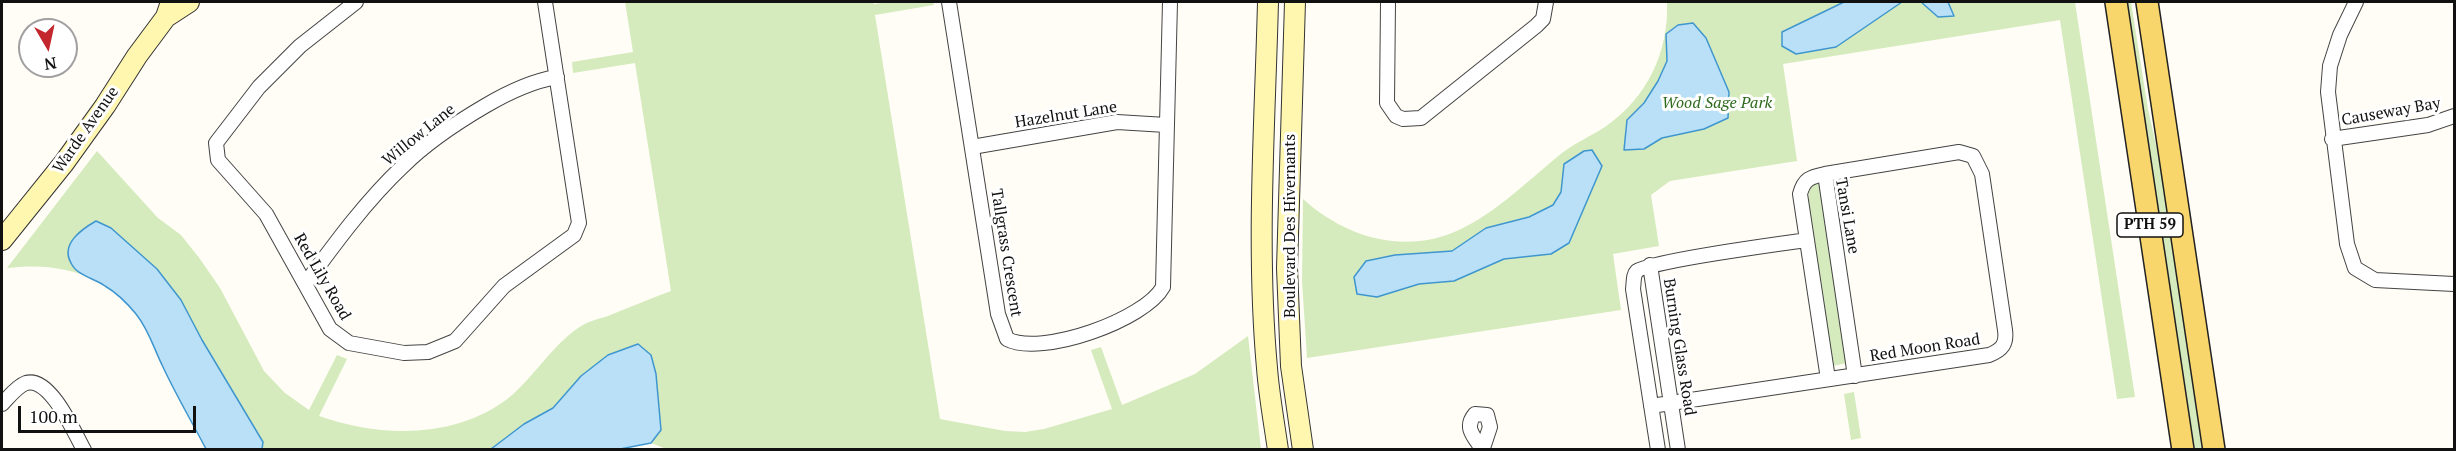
<!DOCTYPE html>
<html>
<head>
<meta charset="utf-8">
<style>
  body { margin:0 }
  #map { position:relative; width:2456px; height:451px; overflow:hidden; background:#fffdf5; font-family:"PT Serif",serif }
  canvas { display:block }
  .frame { position:absolute; inset:0; border:3px solid #111; pointer-events:none }
  .north { position:absolute; left:18px; top:18px; width:60px; height:60px; box-sizing:border-box; background:#fff; border:2px solid #a0a0a0; border-radius:50%; rotate:171deg; font-size:16px; font-weight:700; line-height:24px; text-align:center; color:#111 }
  .north::after { content:''; display:block; margin:auto; width:21px; height:27px; background:#c4262e; clip-path:polygon(50% 0,100% 100%,50% 72%,0 100%) }
  .scale { position:absolute; left:18px; top:406px; width:178px; height:27px; box-sizing:border-box; border:3px solid #111; border-top:0; padding-left:8px; font-size:18px; line-height:21px; white-space:nowrap; color:#111; -webkit-text-stroke:4px #fff; paint-order:stroke }
</style>
</head>
<body>
<div id="map">
<canvas width="2456" height="451"></canvas>
<div class="frame"></div>
<div class="north">N</div>
<div class="scale">100 m</div>
</div>
<script>
const context = document.querySelector('canvas').getContext('2d');
context.lineJoin = 'round';
function paint(path, color) {
  context.fillStyle = color;
  context.fill(path, 'evenodd');
}
function trace(path, color, width, dash) {
  context.strokeStyle = color;
  context.lineWidth = width;
  context.lineCap = dash ? 'butt' : 'round';
  context.setLineDash(dash || []);
  context.stroke(path);
}
function label(font, color, halo, rows, align = 'center') {
  context.font = font + ' "PT Serif",serif';
  context.lineWidth = 6;
  context.setLineDash([]);
  context.textBaseline = 'middle';
  context.strokeStyle = halo;
  context.fillStyle = color;
  for (const [text, x, y, turn = 0] of rows) {
    context.save();
    context.translate(x, y);
    context.rotate((+turn || 0) * Math.PI / 180);
    context.textAlign = isNaN(turn) ? turn : align;
    if (halo) context.strokeText(text, 0, 0);
    context.fillText(text, 0, 0);
    context.restore();
  }
}
paint(new Path2D(`
  M 625,2 L 873,2 L 874,4 L 889,2 L 933,2 L 934,5 L 875,15 L 940,419 L 1005,431 L 1025,432 L 1044,429 L 1112,409 L 1091,350 L 1101,347 L 1122,405 L 1195,374 L 1248,336 L 1261,449 L 669,450 L 651,443 L 615,450 L 206,449 C 192,422 177,396 164,368 C 157,355 153,340 145,327 C 114,276 63,261 7,268 L 97,151 L 158,218 L 181,235 L 200,259 L 220,288 L 264,371 L 285,393 L 309,410 L 337,355 L 347,359 L 319,416 C 381,438 458,439 511,396 C 535,375 552,346 578,328 C 586,322 598,319 608,316 C 629,307 650,299 671,291 L 635,63 L 573,73 L 572,62 L 633,52 Z
  M 1667,2 L 2075,2 L 2135,397 L 2117,399 L 2060,20 L 1783,64 L 1797,161 L 1670,181 L 1651,195 L 1659,246 L 1613,254 L 1621,310 L 1307,358 L 1302,281 L 1303,199 C 1346,238 1405,255 1459,230 C 1496,213 1531,178 1562,153 C 1575,143 1591,136 1605,127 C 1647,98 1669,52 1667,2 Z
  M 2125,2 L 2131,2 L 2148,109 L 2162,172 L 2205,449 L 2193,449 Z
  M 1813,182 L 1820,182 L 1848,363 L 1832,366 L 1808,205 L 1809,192 Z
  M 1854,392 L 1861,438 L 1851,440 L 1844,394 Z`), '#d5ebbd');
const water = new Path2D(`
  M 1844,2 L 1902,2 L 1836,47 L 1796,54 L 1782,46 L 1782,32 Z
  M 1921,2 L 1948,2 L 1954,16 L 1938,17 Z
  M 1693,23 L 1706,38 L 1729,92 L 1728,118 L 1704,129 L 1662,138 L 1644,149 L 1624,150 L 1627,120 L 1644,103 L 1658,81 L 1667,61 L 1666,34 L 1678,25 Z
  M 1592,150 L 1602,166 L 1569,243 L 1551,254 L 1504,259 L 1454,281 L 1419,284 L 1377,297 L 1357,294 L 1354,277 L 1366,261 L 1395,255 L 1452,251 L 1486,228 L 1529,217 L 1553,205 L 1561,192 L 1564,164 L 1584,151 Z
  M 96,221 L 111,228 L 157,269 L 181,300 L 202,340 L 263,442 L 262,449 L 206,449 C 192,422 176,395 163,367 C 154,349 149,330 136,314 C 127,303 117,293 105,286 C 94,278 77,276 71,263 C 60,244 82,229 96,221 Z
  M 638,344 L 651,355 L 656,374 L 661,430 L 651,443 L 615,450 L 491,449 L 524,424 L 553,408 L 581,376 L 608,355 Z`);
paint(water, '#b9e0f7');
trace(water, '#3f96cf', 1.5);
const street = new Path2D(`
  M 356,2 L 300,46 L 259,87 L 216,143 L 218,160 L 266,214 L 330,329 L 349,343 L 404,353 L 428,352 L 455,341 L 504,286 L 574,235 L 579,223 L 545,2
  M 949,2 L 998,314 L 1007,339 C 1041,357 1145,320 1163,287 L 1170,2
  M 1388,2 L 1387,103 L 1396,116 L 1403,119 L 1421,118 L 1536,26 L 1543,19 L 1546,2
  M 2356,2 L 2340,35 L 2330,66 L 2328,92 L 2347,244 L 2355,268 L 2375,280 L 2454,284
  M 2332,139 L 2428,125 L 2454,116
  M 972,147 L 1117,122 L 1166,125
  M 1650,265 L 1678,450
  M 306,283 C 336,242 366,201 403,166 C 427,142 456,123 485,106 C 507,93 532,81 557,77
  M 1828,379 L 1800,194 C 1804,179 1810,177 1825,174 L 1855,376
  M 2,404 C 8,398 17,386 26,383 C 50,376 74,432 84,450
  M 1651,406 L 1989,355 C 2002,350 2007,344 2005,330 L 1982,174 L 1973,156 L 1959,152 L 1825,174
  M 1483,448 L 1490,427 L 1487,415 L 1475,414 C 1463,428 1475,438 1483,450
  M 1658,450 L 1633,289 C 1634,282 1633,275 1637,271 C 1645,262 1785,243 1807,240`);
const secondary = new Path2D(`
  M 1268,2 C 1265,123 1256,246 1267,368 C 1269,395 1274,422 1278,450
  M 1295,2 L 1287,268 L 1291,366 L 1303,450
  M 166,17 L 189,2
  M 2,240 L 64,163 L 105,106 L 137,56 L 166,17 L 171,2`);
const primary = new Path2D(`
  M 2116,2 L 2183,450
  M 2147,2 L 2214,450`);
trace(street, '#444', 16);
trace(secondary, '#333', 22);
trace(primary, '#222', 24);
trace(street, '#fff', 14);
trace(secondary, '#fff6b0', 20);
trace(primary, '#f9d66b', 21);
for (const [x, y, w] of [
  [2150,225,66]
]) {
  const box = new Path2D();
  box.roundRect(x - w / 2, y - 12, w, 24, 4.5);
  context.fillStyle = '#fff';
  context.fill(box);
  trace(box, '#111', 1.5);
}
label('bold 15px', '#111', null, [
  ["PTH 59",2150,225]
]);
label('italic 16px', '#2f6b1f', '#fff', [
  ["Wood Sage Park",1717,103]
]);
label('16px', '#111', '#fff', [
  ["Causeway Bay",2391,112,-10],
  ["Hazelnut Lane",1066,115,-9],
  ["Warde Avenue",86,130,-55],
  ["Willow Lane",419,135,-39],
  ["Tansi Lane",1847,216,80],
  ["Boulevard Des Hivernants",1290,226,-90],
  ["Tallgrass Crescent",1006,253,81],
  ["Red Lily Road",322,277,60],
  ["Burning Glass Road",1679,347,81],
  ["Red Moon Road",1925,348,-9]
]);
</script>
</body>
</html>
